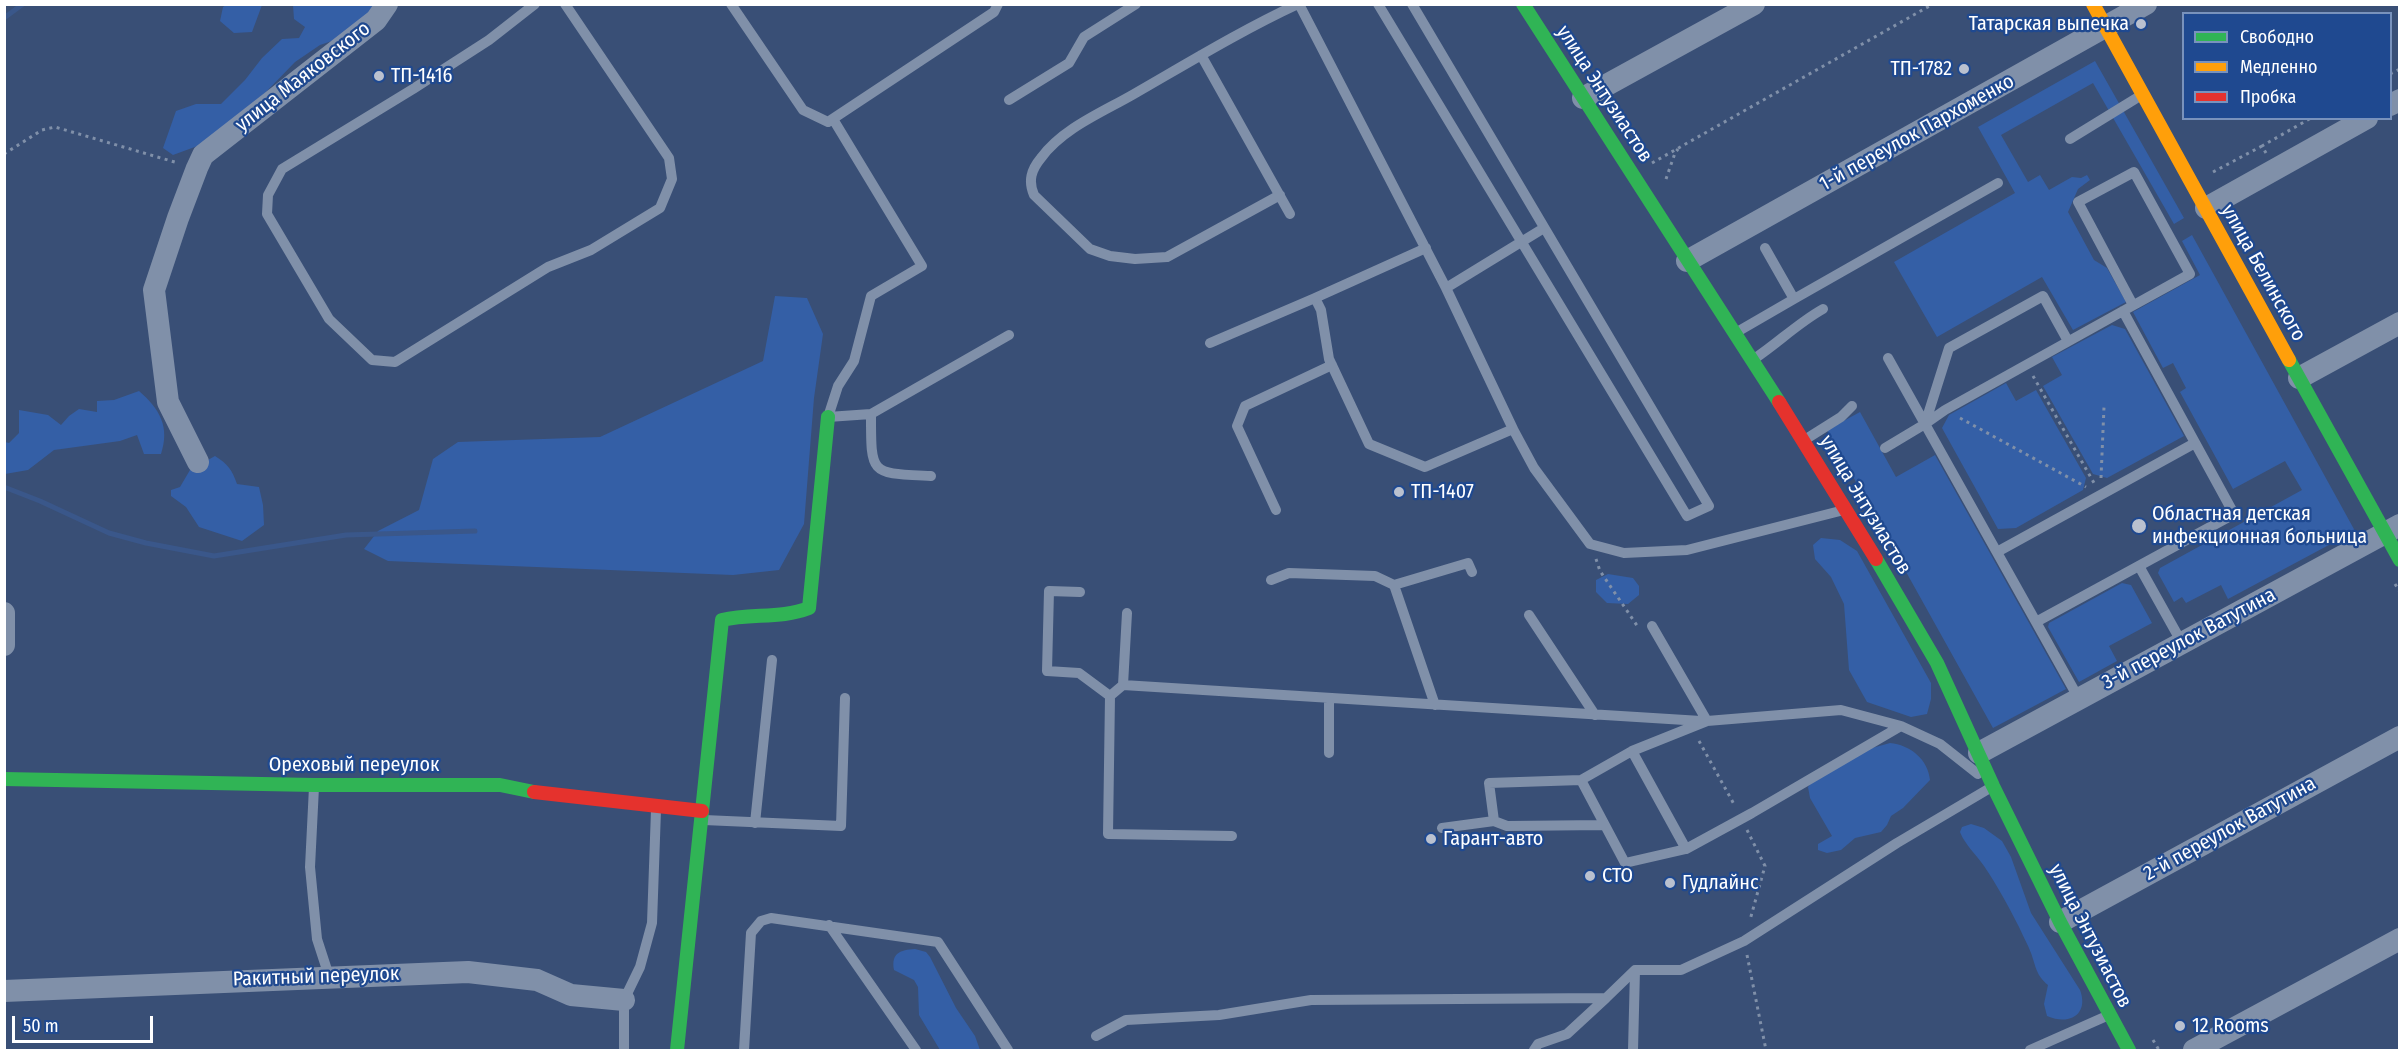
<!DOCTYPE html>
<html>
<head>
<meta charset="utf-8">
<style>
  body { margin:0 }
  #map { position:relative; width:2404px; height:1055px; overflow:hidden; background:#394f76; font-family:"Fira Sans Condensed",sans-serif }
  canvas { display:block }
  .frame { position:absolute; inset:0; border:6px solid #fff; pointer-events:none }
  .legend { position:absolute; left:2182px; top:12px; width:210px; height:108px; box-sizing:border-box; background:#1f4990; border:2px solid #7992bc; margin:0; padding:8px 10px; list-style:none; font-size:18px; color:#fff }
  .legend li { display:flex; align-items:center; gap:12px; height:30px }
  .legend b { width:30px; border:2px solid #7992bc }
  .scale { position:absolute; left:12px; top:1016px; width:141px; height:27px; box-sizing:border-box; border:3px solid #fff; border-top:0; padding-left:8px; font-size:18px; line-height:21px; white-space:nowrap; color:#fff; -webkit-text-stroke:4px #1f4990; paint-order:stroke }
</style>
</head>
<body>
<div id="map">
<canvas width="2404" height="1055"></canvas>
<div class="frame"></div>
<ul class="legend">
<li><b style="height:8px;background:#30b455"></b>Свободно</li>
<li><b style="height:8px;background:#ff9f0a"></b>Медленно</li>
<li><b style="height:8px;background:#e5322d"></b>Пробка</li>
</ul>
<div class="scale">50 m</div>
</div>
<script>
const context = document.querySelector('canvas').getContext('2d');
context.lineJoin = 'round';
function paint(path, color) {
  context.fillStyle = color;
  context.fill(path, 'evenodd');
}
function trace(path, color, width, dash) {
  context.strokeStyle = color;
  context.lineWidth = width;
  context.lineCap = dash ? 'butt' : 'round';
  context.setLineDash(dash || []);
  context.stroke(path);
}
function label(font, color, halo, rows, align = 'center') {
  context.font = font + ' "Fira Sans Condensed",sans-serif';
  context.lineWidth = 4.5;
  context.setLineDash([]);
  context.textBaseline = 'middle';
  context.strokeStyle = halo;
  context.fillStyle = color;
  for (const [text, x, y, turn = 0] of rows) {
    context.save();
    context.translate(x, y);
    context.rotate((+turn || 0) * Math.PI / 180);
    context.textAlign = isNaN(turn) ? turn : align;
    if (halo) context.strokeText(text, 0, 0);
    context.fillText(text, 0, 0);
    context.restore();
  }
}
paint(new Path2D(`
  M 228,4 L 262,5 L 252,32 L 234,33 L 220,21 L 223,7 Z
  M 293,5 L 382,5 L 347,36 L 320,45 L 295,62 L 265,93 L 211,141 L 173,155 L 163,148 L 176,111 L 196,104 L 221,104 L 245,80 L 262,58 L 282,39 L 299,38 L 305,27 L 294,19 Z
  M 2095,61 L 2184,218 L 2174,224 L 2093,83 L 2001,135 L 2028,182 L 2040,175 L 2049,190 L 2072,177 L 2081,178 L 2087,175 L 2090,180 L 2078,189 L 2068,212 L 2094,260 L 2107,268 L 2126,302 L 2073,330 L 2042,277 L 1937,337 L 1894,262 L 2015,193 L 1978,127 Z
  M 2192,235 L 2355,531 L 2228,599 L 2221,585 L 2186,603 L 2182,597 L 2174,602 L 2158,573 L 2160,568 L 2302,490 L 2285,461 L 2233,489 L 2180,392 L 2186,388 L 2173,363 L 2163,368 L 2133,312 L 2200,275 L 2182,241 Z
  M 775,296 L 807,298 L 823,334 L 814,398 L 804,524 L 779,570 L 733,575 L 388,561 L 364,549 L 378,531 L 419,510 L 433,459 L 458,442 L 600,437 L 763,361 Z
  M 2112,325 L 2125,329 L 2184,436 L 2107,478 L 2093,474 L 2043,386 L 2062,375 L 2052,357 Z
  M 2006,383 L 2016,401 L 2036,390 L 2086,478 L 2083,490 L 2016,528 L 1998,529 L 1942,428 L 1949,415 Z
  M 139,391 C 160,409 170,427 161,454 L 144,454 L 137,435 L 120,441 L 54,450 L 28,470 L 5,474 L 5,442 L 9,443 L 19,433 L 19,410 L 48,415 L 61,425 L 69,416 L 79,409 L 97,412 L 97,401 L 114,400 Z
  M 1860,412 L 1896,477 L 1935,455 L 2066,689 L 1993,728 L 1827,430 Z
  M 215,456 C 228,464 232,470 237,484 L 259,487 L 263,505 L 264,525 L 242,541 L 199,527 L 186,507 L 171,496 L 171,490 L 180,487 L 190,470 Z
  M 1821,538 L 1840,540 L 1857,551 L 1931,683 L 1931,699 L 1927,714 L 1911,717 L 1867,702 L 1849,670 L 1844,604 L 1831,577 L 1815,559 L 1813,545 Z
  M 1608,574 L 1633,578 L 1639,586 L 1639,595 L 1628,604 L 1607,603 L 1596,592 L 1596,580 Z
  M 2122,583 L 2131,585 L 2152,623 L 2109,646 L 2117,661 L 2079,682 L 2048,627 L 2049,623 Z
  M 1890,743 C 1910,745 1928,759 1930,780 L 1903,808 L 1891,816 L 1887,825 L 1881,832 L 1855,838 L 1841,850 L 1827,853 L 1818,850 L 1818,844 L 1832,836 L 1810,798 L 1808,787 L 1812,782 L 1858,752 Z
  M 1971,824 L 1984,828 L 2002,841 L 2011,857 L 2031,913 L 2080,990 C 2089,1014 2070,1026 2047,1016 L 2044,1004 L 2048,985 C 2036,975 2036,967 2031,953 C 2028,945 2023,936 2019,927 C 2009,907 1997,885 1984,866 C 1976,854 1965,845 1960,832 L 1962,827 Z
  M 915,949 L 926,952 L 930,957 L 956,1008 L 975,1036 L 980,1050 L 940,1050 L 919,1015 L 918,987 L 914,980 L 894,970 C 891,953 900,950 915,949 Z`), '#345fa6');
trace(new Path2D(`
  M 4,18 L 23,4
  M 4,487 L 40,501 L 109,533 L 146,543 L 214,556 L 346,535 L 475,531`), '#3a578a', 5);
trace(new Path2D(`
  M 2390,74 L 2400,69
  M 2266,153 L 2262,146 L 2311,118
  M 4,154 L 42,130 L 55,127 L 178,163
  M 1652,163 L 1933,4
  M 2213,172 L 2262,146
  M 1666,179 L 1675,153 L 1678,149
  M 2033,376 L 2094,483
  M 1960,418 L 2086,487
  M 2101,478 L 2104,407
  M 1596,559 L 1600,571 L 1638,627
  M 2395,584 L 2400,592
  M 1699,741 L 1735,806
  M 1747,830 L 1765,866 L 1750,920
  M 1747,955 L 1766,1050
  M 2153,1040 L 2159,1050`), '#8090a9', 3, [3, 4.5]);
trace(new Path2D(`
  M 535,4 L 489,40 L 413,89 L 282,169 L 268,195 L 267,214 L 329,319 L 372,360 L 395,362 L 548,267 L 591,250 L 660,208 L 672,179 L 669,158 L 565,4
  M 731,4 L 803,110 L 828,122 L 994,12 L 998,4
  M 1299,4 L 1446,288 L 1513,429
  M 1378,4 L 1687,516 L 1709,506 L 1412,4
  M 1201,55 L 1290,214
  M 1009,100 L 1069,63 L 1084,37 L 1136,4
  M 833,119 L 922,266 L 871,296 L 854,361 L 838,386 L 828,417 L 871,414 L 1009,335
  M 2070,139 L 2140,96
  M 1280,195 L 1167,257 L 1135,259 L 1110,256 L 1090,249 L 1034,195 C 1028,181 1031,170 1041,158 C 1063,128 1103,112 1134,94 C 1188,63 1242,30 1298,4
  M 1446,288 L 1544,228
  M 1315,298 L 1426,248
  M 1794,299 L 1998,183
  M 2123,311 L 2234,514 L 2036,622 L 1925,424 L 1945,410 L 2123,311 L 2190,274 L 2134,172 L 2078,202 L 2133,305
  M 1737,332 L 1794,299 L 1765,248
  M 1210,343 L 1315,298 L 1321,310 L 1329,359 L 1369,444 L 1425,467 L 1513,429 L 1534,468 L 1590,544 L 1624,553 L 1687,550 L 1844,510
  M 1888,358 L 1925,424
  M 1754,359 C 1778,343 1798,323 1823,309
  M 871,414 C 871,476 870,473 931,476
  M 1806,439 L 1841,417 L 1852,406
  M 1885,448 L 1925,424 L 1949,348 L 2043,296 L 2068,341
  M 1276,510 L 1237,426 L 1245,406 L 1332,365
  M 1997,552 L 2195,443
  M 2139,566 L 2182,643
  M 1271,580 L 1289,573 L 1375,576 L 1394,585 L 1435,705
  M 1394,585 L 1468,563 L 1472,572
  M 1080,592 L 1049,591 L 1047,671 L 1079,673 L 1110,696
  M 1529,615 L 1595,715
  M 2036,622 L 2079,699
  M 1652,626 L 1707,721 L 1841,710 L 1901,726
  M 1123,685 L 1127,613
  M 1329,699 L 1329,753
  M 1707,721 L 1632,751 L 1581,780 L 1625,863 L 1686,849 L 1752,813 L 1901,726 L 1940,744 L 1978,774
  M 1632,751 L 1686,849
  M 1581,780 L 1489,783 L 1494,821 L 1507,826 L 1604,825
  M 314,787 L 310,867 L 317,939 L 329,976
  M 704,820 L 841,826 L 845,698
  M 755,823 L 772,660
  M 1442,828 L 1494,821
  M 1232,836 L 1108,834 L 1110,696 L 1123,685 L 1701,721
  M 829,925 L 916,1050
  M 1096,1036 L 1126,1020 L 1219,1015 L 1311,1000 L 1606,998 L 1635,970
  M 624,1050 L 624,1000 L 640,967 L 652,923 L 656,810
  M 744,1050 L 751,933 L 761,921 L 771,918 L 938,942 L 1008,1050
  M 1534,1050 L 1538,1044 L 1567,1034 L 1606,998
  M 1633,1050 L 1635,970 L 1681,970 L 1744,941 L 1897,843 L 1990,788
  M 2030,1050 L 2109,1015`), '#8090a9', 10);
trace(new Path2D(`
  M 1583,98 L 1754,4
  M 2390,105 L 2400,100
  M 2206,208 L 2367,118
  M 1687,261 L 2146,4
  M 2299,378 L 2400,323
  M 198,462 L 168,402 L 154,290 L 178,218 L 197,168 L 203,155 L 376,20 L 387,4
  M 4,613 L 4,645
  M 1979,753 L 2400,525
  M 2060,922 L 2400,737
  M 4,991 L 468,972 L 537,980 L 571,995 L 624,1000
  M 2194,1050 L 2400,939`), '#8090a9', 22);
trace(new Path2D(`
  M 1523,4 L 1779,402
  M 2289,360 L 2400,560
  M 1876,559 L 1937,663 L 1993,786 L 2060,922 L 2129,1050
  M 4,779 L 314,785 L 500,785 L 534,792
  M 677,1050 L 722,620 C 751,613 781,619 809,608 L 828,417`), '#30b455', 14);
trace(new Path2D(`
  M 2093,4 L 2289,360`), '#ff9f0a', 14);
trace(new Path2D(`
  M 1779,402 L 1876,559
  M 534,792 L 702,811`), '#e5322d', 14);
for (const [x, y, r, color] of [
  [2141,24,6,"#bac1cf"],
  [1964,69,6,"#bac1cf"],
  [379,76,6,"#bac1cf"],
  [1399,492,6,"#bac1cf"],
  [2139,526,8,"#bac1cf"],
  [1431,839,6,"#bac1cf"],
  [1590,876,6,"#bac1cf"],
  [1670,883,6,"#bac1cf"],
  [2180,1026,6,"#bac1cf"]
]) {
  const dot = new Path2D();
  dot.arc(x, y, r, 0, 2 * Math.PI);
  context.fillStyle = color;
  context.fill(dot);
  trace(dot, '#1f4990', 2);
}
label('20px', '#fff', '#1f4990', [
  ["Татарская выпечка",2129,24,"right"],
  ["ТП-1782",1952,69,"right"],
  ["ТП-1416",391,76],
  ["ТП-1407",1411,492],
  ["Областная детская",2152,514],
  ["инфекционная больница",2152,537],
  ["Гарант-авто",1443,839],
  ["СТО",1602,876],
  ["Гудлайнс",1682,883],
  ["12 Rooms",2192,1026]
], 'left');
label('20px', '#fff', '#1f4990', [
  ["улица Маяковского",303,77,-38],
  ["улица Энтузиастов",1604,94,57],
  ["1-й переулок Пархоменко",1917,133,-29],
  ["улица Белинского",2263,273,61],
  ["улица Энтузиастов",1865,505,59],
  ["3-й переулок Ватутина",2189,639,-28],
  ["Ореховый переулок",354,765],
  ["2-й переулок Ватутина",2230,829,-29],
  ["улица Энтузиастов",2090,936,63],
  ["Ракитный переулок",316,977,-2]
]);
</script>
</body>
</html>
